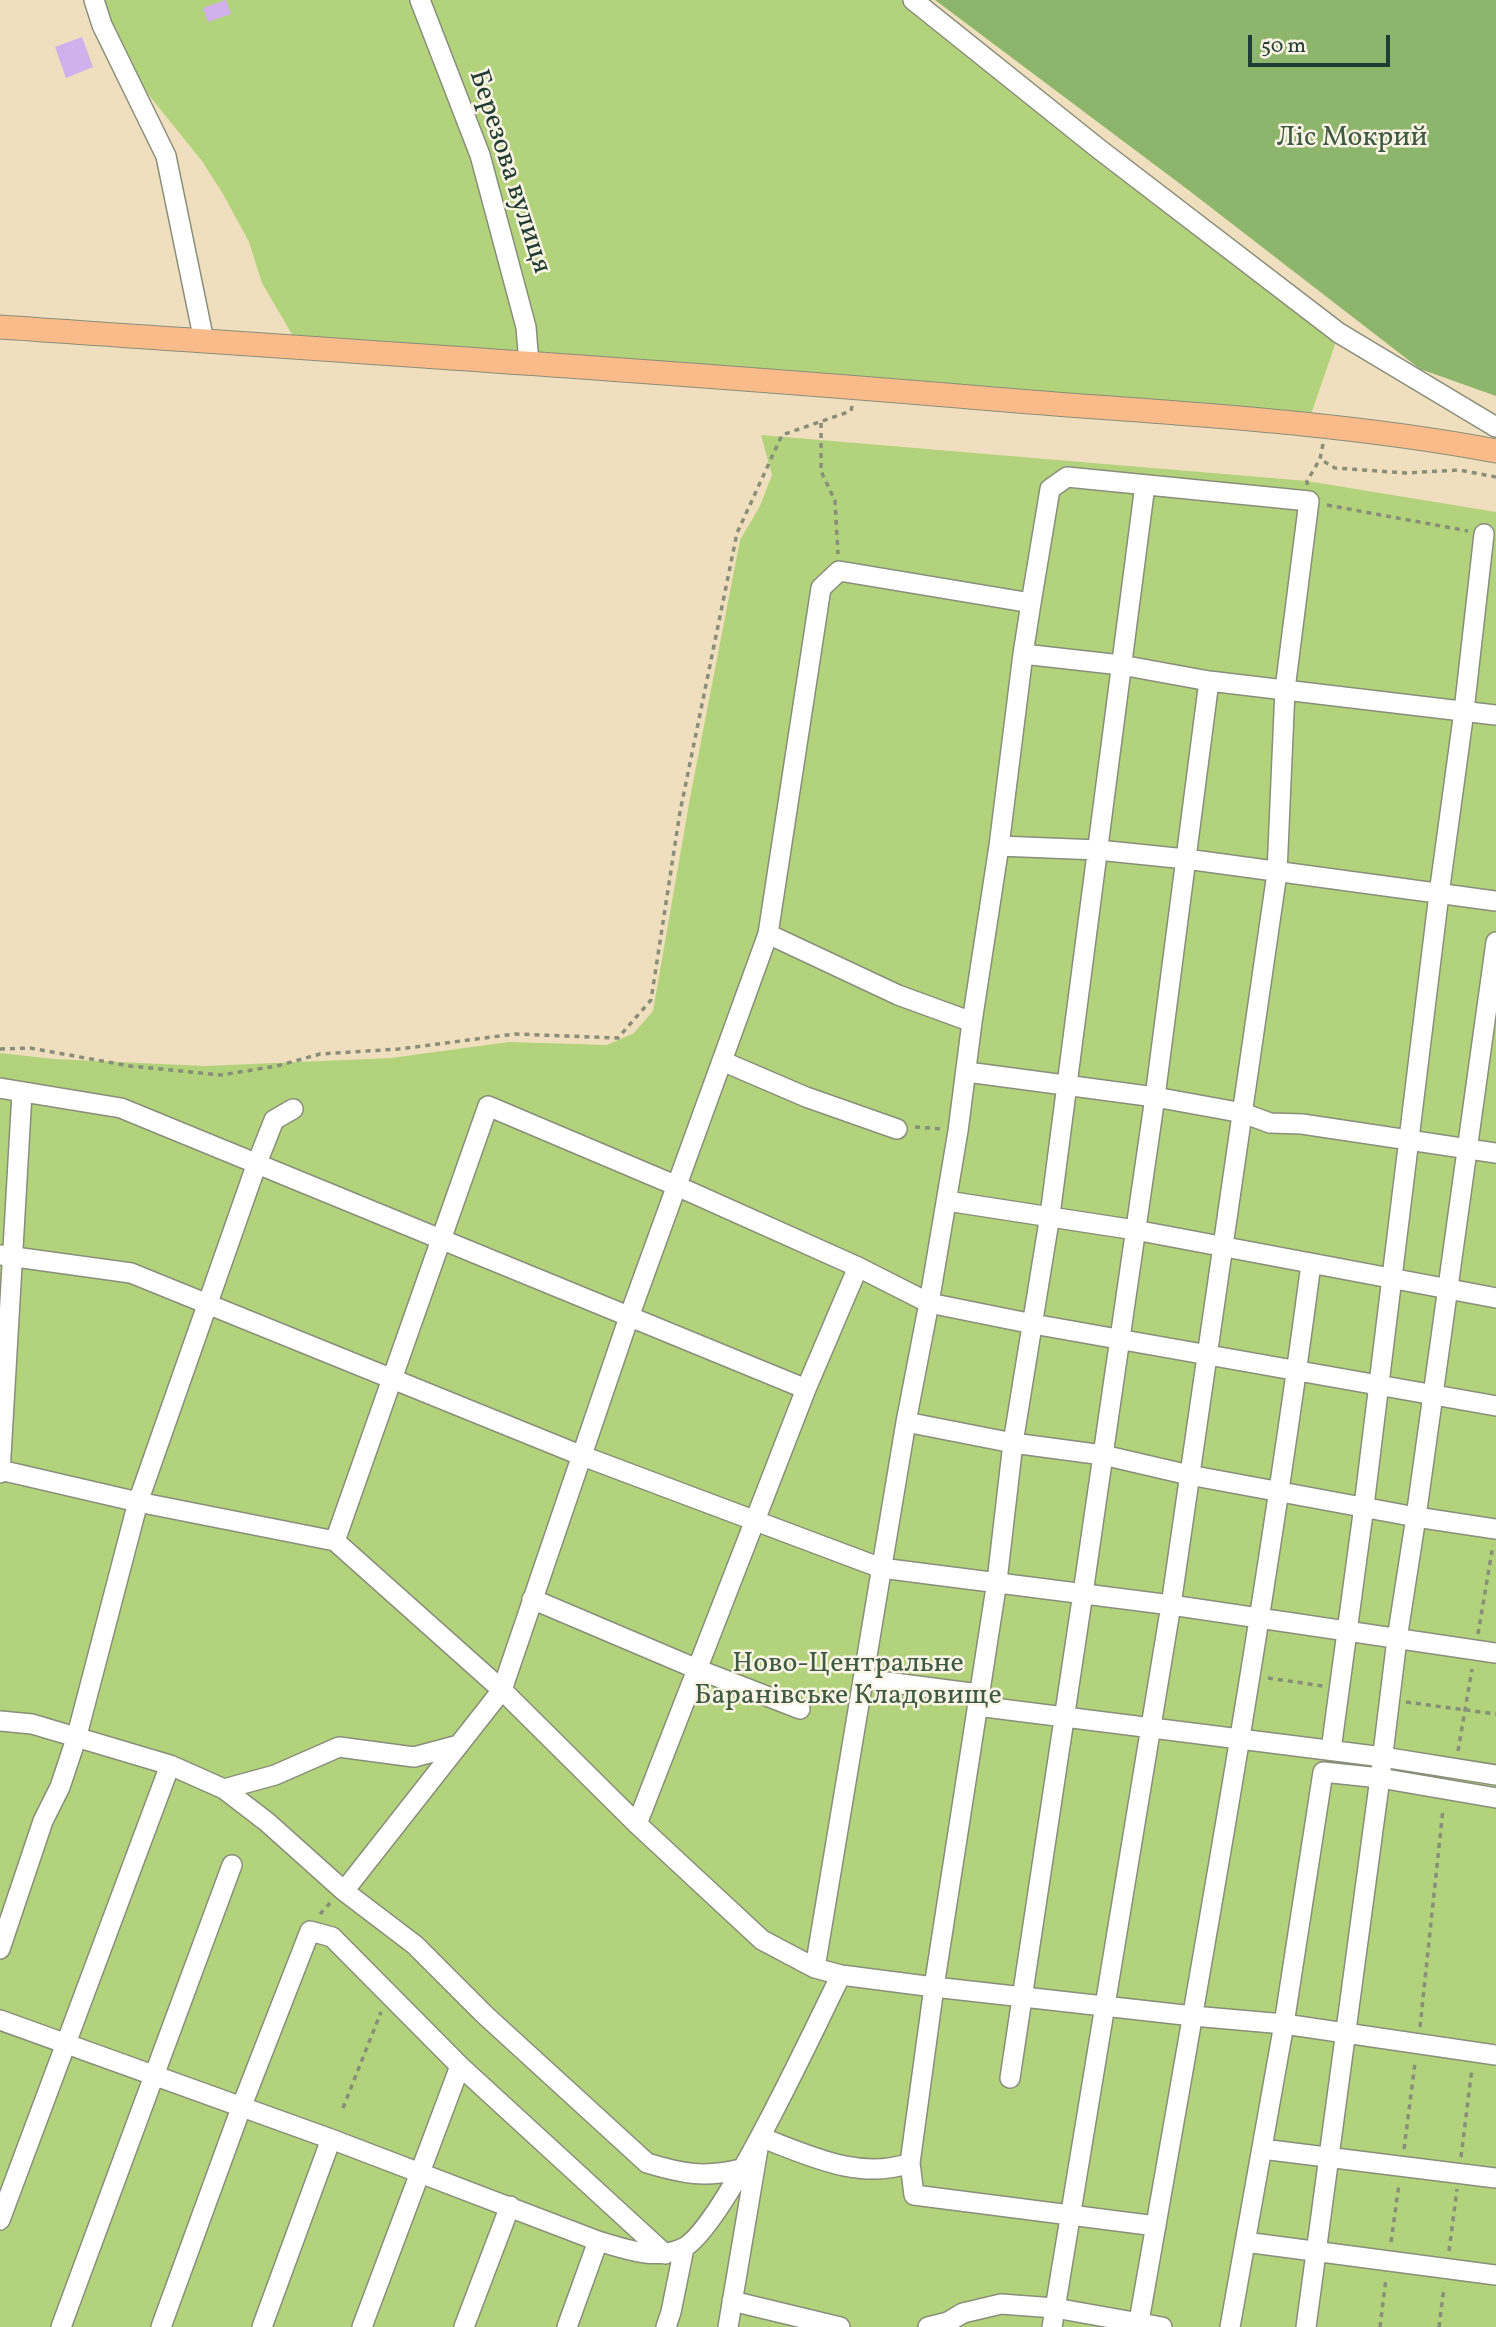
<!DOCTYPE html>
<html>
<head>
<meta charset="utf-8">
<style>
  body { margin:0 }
  #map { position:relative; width:1496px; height:2327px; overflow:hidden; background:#f0dfbe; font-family:Vollkorn,serif }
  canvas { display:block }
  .scale { position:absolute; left:1248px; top:35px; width:142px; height:32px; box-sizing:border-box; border:4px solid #1f3d34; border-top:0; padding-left:9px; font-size:21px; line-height:24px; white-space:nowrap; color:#1f3d34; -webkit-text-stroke:5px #fcf5e5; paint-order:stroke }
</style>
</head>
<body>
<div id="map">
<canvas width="1496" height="2327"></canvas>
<div class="scale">50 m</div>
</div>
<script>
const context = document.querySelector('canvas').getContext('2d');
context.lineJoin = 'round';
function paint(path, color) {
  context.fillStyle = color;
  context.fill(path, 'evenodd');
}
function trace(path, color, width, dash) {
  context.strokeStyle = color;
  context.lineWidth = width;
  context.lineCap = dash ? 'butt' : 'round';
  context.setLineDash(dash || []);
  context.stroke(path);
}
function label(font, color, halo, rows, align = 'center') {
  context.font = font + ' Vollkorn,serif';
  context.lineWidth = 5;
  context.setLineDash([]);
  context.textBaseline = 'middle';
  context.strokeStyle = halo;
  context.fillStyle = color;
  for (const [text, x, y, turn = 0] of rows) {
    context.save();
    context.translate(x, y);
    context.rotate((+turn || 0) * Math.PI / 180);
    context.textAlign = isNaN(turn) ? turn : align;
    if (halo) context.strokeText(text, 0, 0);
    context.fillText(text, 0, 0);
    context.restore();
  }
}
paint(new Path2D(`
  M 94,0 L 913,0 L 1339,333 L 1307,426 L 300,348 L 262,283 L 249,242 L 223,194 L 202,161 L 148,94 L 102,25 Z
  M 761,435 L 1307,481 L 1496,512 L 1496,2327 L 0,2327 L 0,1053 L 54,1059 L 205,1066 L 391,1058 L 509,1042 L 607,1045 L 634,1033 L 653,1011 L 690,798 L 740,540 L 760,506 L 772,475 Z`), '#b2d37b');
paint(new Path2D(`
  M 935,0 L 1496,0 L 1496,396 L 1420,369 L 1187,189 Z`), '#8db56b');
paint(new Path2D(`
  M 226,0 L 231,14 L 208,22 L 203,8 Z
  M 82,37 L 93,67 L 66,78 L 55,47 Z`), '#d2afed');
const minor = new Path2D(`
  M 94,0 L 102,25 L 166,156 L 204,341
  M 420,0 L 480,155 L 526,327 L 529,364
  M 913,0 L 1099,149 L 1339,333 L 1496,427
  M 1031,603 L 1050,489 L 1067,477 L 1309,501 L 1285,689 L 1277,873 L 1171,1605 L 1052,2327
  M 1023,654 L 1121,665 L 1209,681 L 1496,715
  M 999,846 L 1098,850 L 1186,859 L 1496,901
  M 768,934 L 898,995 L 972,1022
  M 722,1061 L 806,1097 L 897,1129
  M 967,1072 L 1155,1097 L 1243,1113 L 1270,1123 L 1302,1124 L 1496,1153
  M 0,1088 L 121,1108 L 806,1389
  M 947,1201 L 1135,1230 L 1496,1298
  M 0,1255 L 131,1273 L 580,1455 L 881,1568 L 1171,1605 L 1496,1653
  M 906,1422 L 1013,1443 L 1103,1455 L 1189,1475 L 1416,1517 L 1496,1529
  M 0,1470 L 138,1502 L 335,1541 L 502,1690 L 637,1824 L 762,1940 L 815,1968 L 841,1975 L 934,1987 L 1193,2016 L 1284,2024 L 1496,2055
  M 0,1473 L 22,1093
  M 335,1541 L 488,1106 L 677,1186 L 858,1267 L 929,1303 L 1033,1324 L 1496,1406
  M 532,1599 L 697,1669 L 800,1709
  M 863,1679 L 979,1694
  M 977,1706 L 1383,1757 L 1496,1775
  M 0,1721 L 32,1724 L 170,1765 L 224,1789 L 267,1822 L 344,1891 L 415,1945 L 485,2015 L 647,2163 C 683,2174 705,2178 741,2169
  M 1331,1750 L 1364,1506 L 1439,894 L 1464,711 L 1484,534
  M 224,1789 L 275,1775 L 339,1747 L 414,1757 L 459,1745
  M 637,1824 L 806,1389 L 858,1267
  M 344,1891 L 502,1690 L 629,1317 L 768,934 L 821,588 L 839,571 L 1031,603 L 1023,654 L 999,846 L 972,1022 L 958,1131 L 929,1303 L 906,1422 L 815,1968
  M 0,1949 L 43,1821 L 60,1787 L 76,1739 L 138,1502 L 257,1163 L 274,1120 L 293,1109
  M 0,2020 L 331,2139 L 598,2241 C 625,2249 654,2260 681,2249 C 721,2234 817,2022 841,1975
  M 1010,2078 L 1083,1593 L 1155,1097 L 1209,681
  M 1262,2149 L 1496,2178
  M 910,2163 L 914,2195 L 1156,2226
  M 0,2220 L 170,1765
  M 1245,2242 L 1496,2275
  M 732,2301 L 840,2327
  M 61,2327 L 232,1865
  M 161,2327 L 241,2108 L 310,1931 L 332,1937 L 460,2066 L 665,2254
  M 262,2327 L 331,2139
  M 362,2327 L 460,2066
  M 464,2327 L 510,2206
  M 567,2327 L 598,2241
  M 666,2327 L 671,2312 L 684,2248
  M 728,2327 L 760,2137 C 808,2155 859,2181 910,2163 L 934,1987 L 997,1581 L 1013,1443 L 1050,1215 L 1145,485
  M 928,2327 L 948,2322 L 963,2313 L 1001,2304 L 1055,2308 L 1162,2327
  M 1138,2327 C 1200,1974 1264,1620 1311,1264
  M 1230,2327 L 1284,2024 L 1323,1772 L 1380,1778 L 1496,1798
  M 1306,2327 L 1380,1778 L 1397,1639 L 1416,1517 L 1496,942`);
const major = new Path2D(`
  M 0,327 C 331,350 663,371 993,399 C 1161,413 1331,420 1496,451`);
trace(minor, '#888e79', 22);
trace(major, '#888e79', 25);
trace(new Path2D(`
  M 821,423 L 821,471 L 835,501 L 838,554
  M 1323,444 L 1320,459 L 1335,468 L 1406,473 L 1459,470 L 1496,477
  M 1307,485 L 1307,481 L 1320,459
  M 1327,505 L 1468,531
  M 0,1049 L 30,1048 L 130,1066 L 221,1075 L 277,1066 L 320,1054 L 399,1049 L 515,1034 L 618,1038 L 651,1000 L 680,812 L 737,533 L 782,435 L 851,411 L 852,406
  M 915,1127 L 942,1129
  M 1478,1634 L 1493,1545
  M 1268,1678 L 1323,1686
  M 1406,1702 L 1496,1714
  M 1458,1751 L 1472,1669
  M 320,1914 L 331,1902
  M 1420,2027 L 1443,1809
  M 343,2108 L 381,2012
  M 1404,2149 L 1415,2063
  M 1461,2157 L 1472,2068
  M 1391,2242 L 1399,2184
  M 1449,2251 L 1457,2189
  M 1380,2327 L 1386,2278
  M 1439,2327 L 1444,2287`), '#888e79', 3.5, [5, 5]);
trace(minor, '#fff', 19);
trace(major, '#fabb8b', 23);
label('28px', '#3c5b42', '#fcf5e5', [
  ["Ліс Мокрий",1352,140],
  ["Ново-Центральне",848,1666],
  ["Баранівське Кладовище",848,1698]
]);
label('28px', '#1f3d34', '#fcf5e5', [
  ["Березова вулиця",508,172,72]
]);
</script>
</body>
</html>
